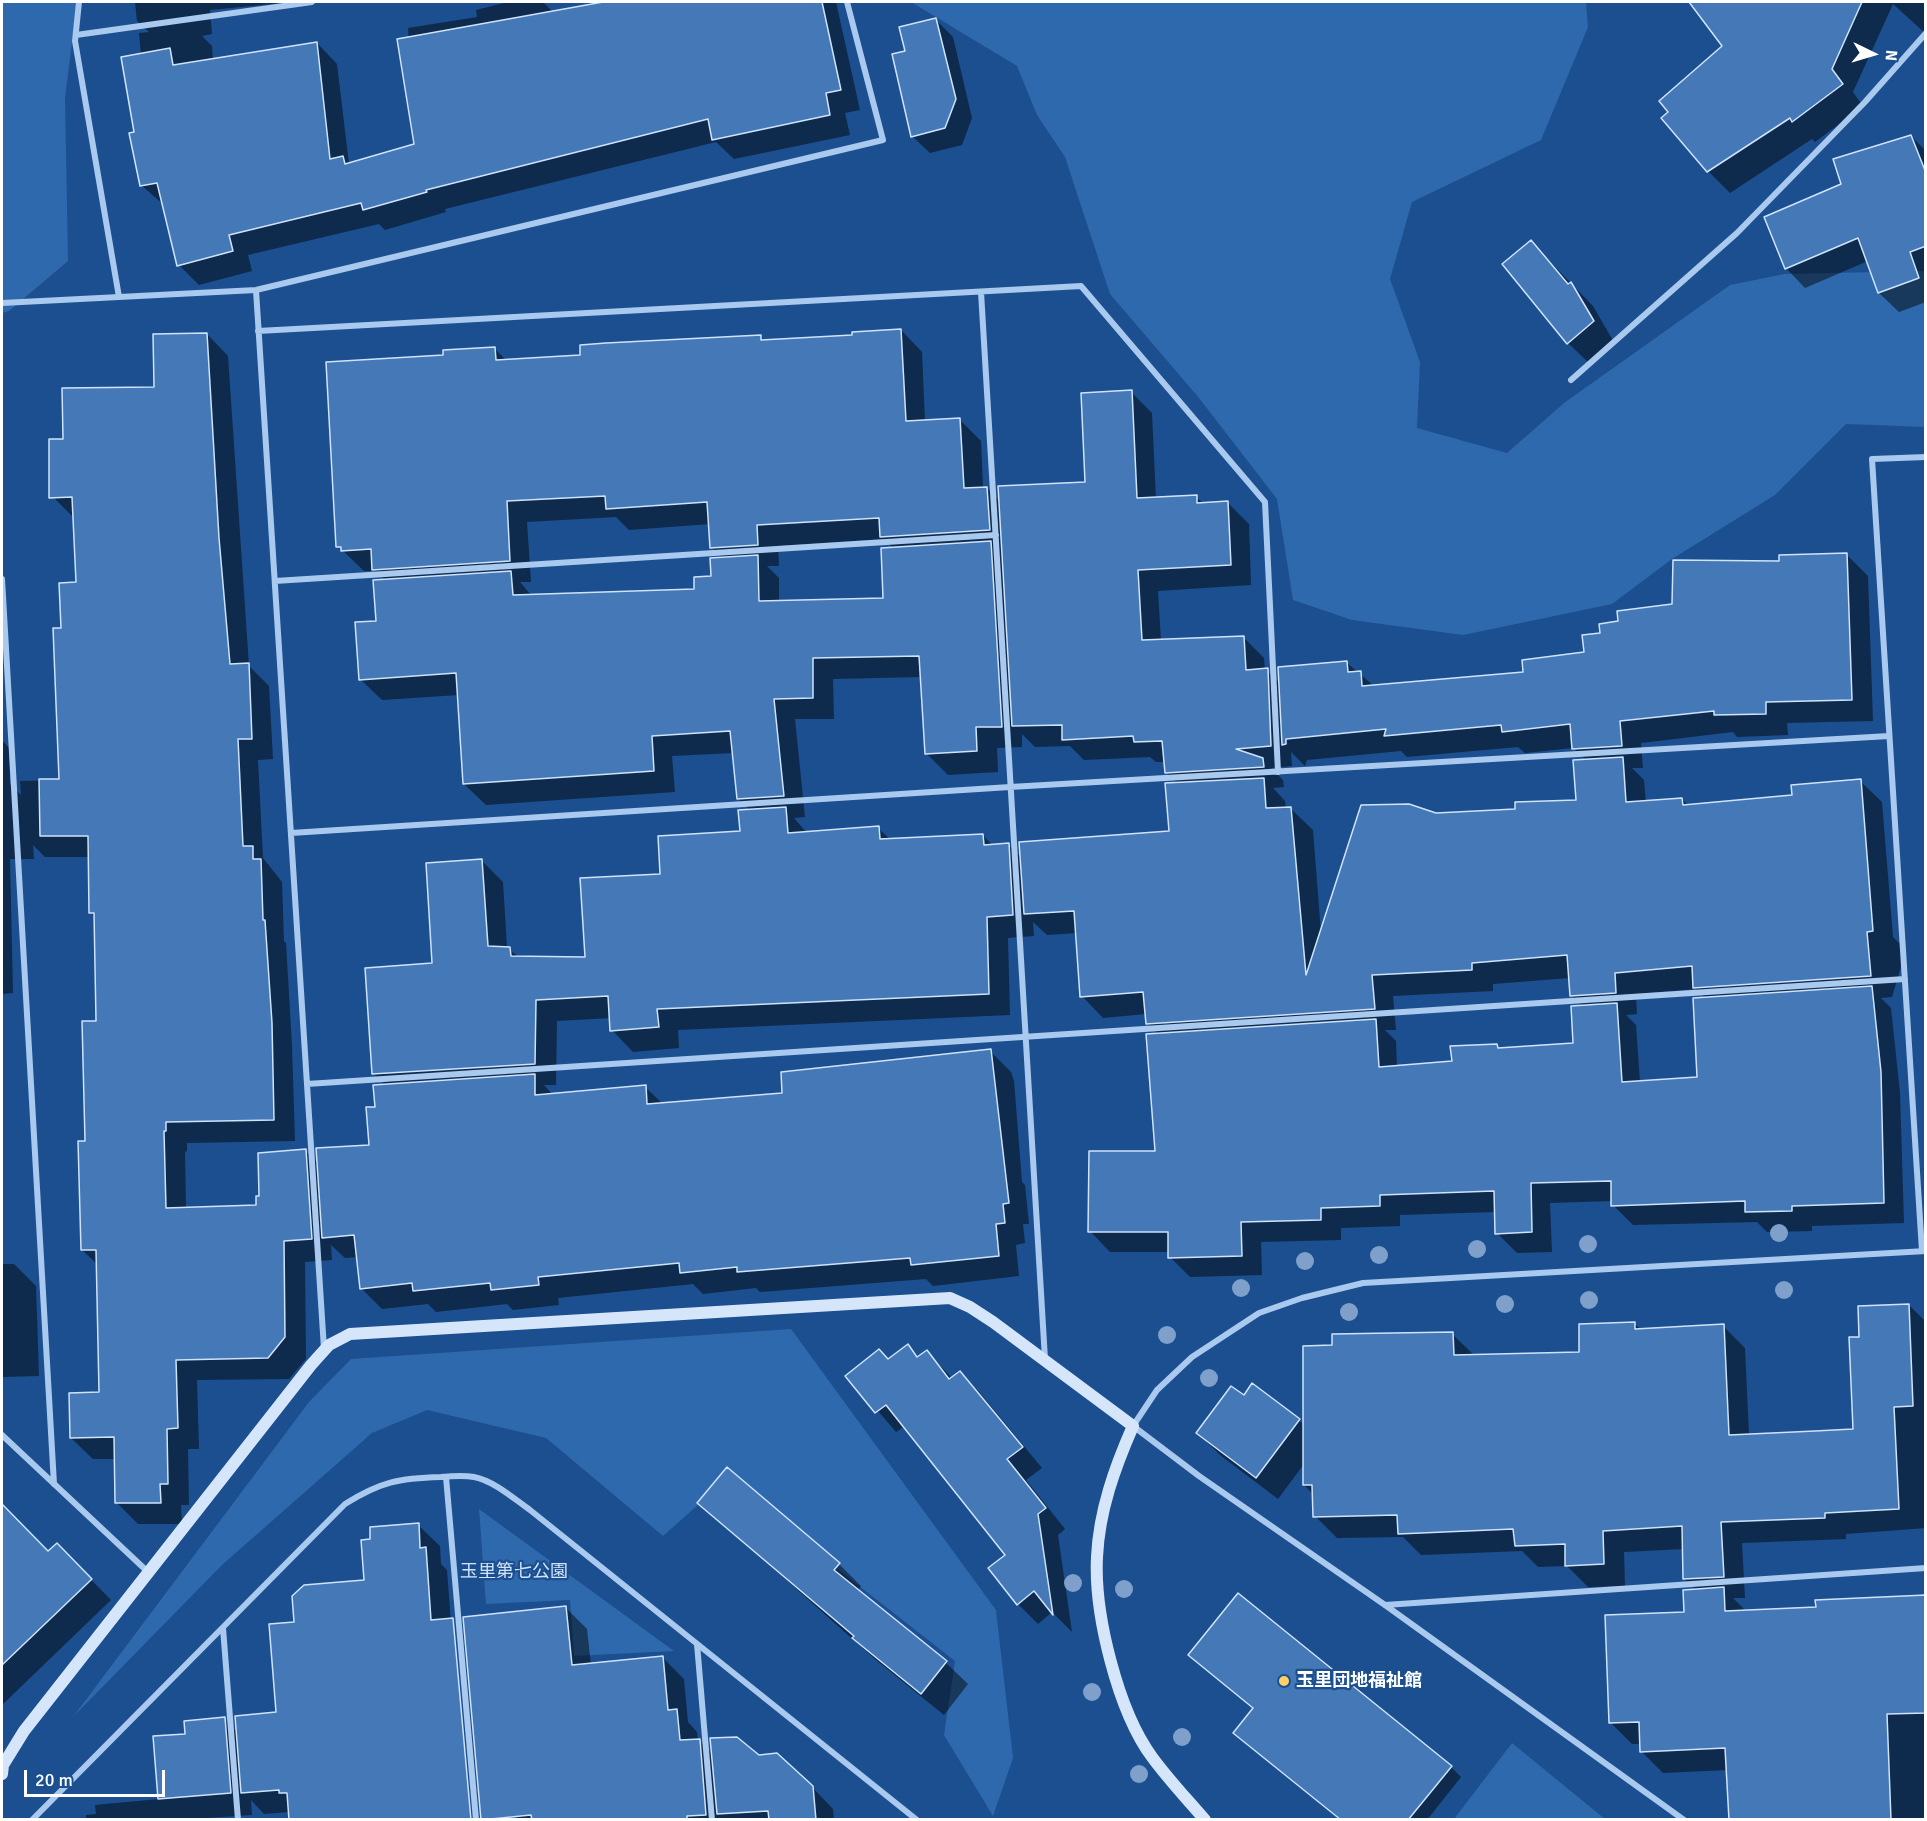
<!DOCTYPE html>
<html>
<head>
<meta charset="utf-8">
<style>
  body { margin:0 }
  #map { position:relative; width:1927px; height:1821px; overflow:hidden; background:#1b4f8f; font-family:Signika,sans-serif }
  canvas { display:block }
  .frame { position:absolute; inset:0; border:3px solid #fff; pointer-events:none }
  .north { position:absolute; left:1843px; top:24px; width:60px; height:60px; -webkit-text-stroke:4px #1b4f8f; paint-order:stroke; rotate:95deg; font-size:16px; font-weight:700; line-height:24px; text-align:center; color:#fff }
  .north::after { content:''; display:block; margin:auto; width:21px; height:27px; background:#fff; clip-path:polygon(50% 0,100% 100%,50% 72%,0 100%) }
  .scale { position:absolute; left:24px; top:1770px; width:141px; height:27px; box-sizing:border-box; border:3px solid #fff; border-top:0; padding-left:8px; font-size:18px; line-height:21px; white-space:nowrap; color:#fff; -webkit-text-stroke:4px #1b4f8f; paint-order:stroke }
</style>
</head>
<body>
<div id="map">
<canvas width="1927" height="1821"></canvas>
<div class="frame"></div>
<div class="north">N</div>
<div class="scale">20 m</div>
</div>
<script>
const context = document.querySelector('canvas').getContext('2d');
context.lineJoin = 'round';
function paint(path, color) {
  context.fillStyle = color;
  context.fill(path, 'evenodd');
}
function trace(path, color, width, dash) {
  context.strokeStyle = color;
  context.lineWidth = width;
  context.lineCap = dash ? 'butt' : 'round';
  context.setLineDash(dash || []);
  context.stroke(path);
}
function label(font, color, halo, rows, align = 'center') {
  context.font = font + ' Signika,"Noto Sans JP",sans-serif';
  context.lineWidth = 4.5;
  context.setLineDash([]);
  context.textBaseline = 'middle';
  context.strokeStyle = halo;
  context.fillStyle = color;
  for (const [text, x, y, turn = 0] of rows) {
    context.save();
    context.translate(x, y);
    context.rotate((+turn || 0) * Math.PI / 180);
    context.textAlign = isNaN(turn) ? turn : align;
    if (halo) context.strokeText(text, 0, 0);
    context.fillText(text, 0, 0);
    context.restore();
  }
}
paint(new Path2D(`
  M 2,2 L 77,2 L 65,98 L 68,261 L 9,311 L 2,313 Z
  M 911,2 L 1586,2 L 1588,27 L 1541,140 L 1412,202 L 1390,279 L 1420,362 L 1417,428 L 1507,453 L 1564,403 L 1730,285 L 1784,274 L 1925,271 L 1925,427 L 1846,424 L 1775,495 L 1672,559 L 1612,604 L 1463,635 L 1352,620 L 1293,600 L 1277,499 L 1199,398 L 1110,294 L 1065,157 L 1037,115 L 1017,66 Z
  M 791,1329 L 996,1610 L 1013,1758 L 993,1816 L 944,1735 L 955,1661 L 725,1481 L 663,1536 L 546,1438 L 427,1410 L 372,1433 L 222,1565 L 73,1717 L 309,1402 L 351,1359 Z
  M 479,1509 L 674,1651 L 574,1656 L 570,1600 L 486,1604 Z
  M 1512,1743 L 1605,1819 L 1454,1819 Z`), '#2e69ad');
paint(new Path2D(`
  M 135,2 L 293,2 L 210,10 L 212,34 L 202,36 L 212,46 L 213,60 L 317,43 L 337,64 L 349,164 L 416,145 L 408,28 L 477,17 L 476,10 L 508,2 L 543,2 L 554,13 L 610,2 L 836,2 L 860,110 L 845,113 L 850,135 L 734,159 L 716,142 L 445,209 L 446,212 L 385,230 L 379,224 L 248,255 L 252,271 L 199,285 L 179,265 L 164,205 L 141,185 L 135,133 L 141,55 L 139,33 L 149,32 L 137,21 Z
  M 1701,2 L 1779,2 L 1797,24 L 1807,2 L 1926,2 L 1926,34 L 1893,4 L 1853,92 L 1863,106 L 1815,142 L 1812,139 L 1730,193 L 1708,171 L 1724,46 L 1700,15 Z
  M 936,20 L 953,37 L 972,118 L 962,145 L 930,153 L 912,136 L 907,52 Z
  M 1911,136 L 1926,151 L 1926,302 L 1899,312 L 1879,293 L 1868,261 L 1805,288 L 1786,268 L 1843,185 Z
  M 1531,242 L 1593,306 L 1615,344 L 1590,364 L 1568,343 Z
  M 901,330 L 922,352 L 925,422 L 960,420 L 981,441 L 983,488 L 987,488 L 1000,502 L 1086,483 L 1131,392 L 1152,413 L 1156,499 L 1196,497 L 1204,504 L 1228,503 L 1249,524 L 1251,585 L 1158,591 L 1161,641 L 1243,637 L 1264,658 L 1265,670 L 1280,683 L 1346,662 L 1374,686 L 1525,673 L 1585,654 L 1602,635 L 1620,623 L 1674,605 L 1780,563 L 1846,554 L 1868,576 L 1873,721 L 1787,723 L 1788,735 L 1737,737 L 1733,732 L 1641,743 L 1643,768 L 1632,768 L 1644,780 L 1646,802 L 1682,799 L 1689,806 L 1794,797 L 1860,781 L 1882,802 L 1893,937 L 1906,950 L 1892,997 L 1881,998 L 1891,1008 L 1900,1093 L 1904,1223 L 1812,1226 L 1812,1231 L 1767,1232 L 1757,1222 L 1633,1225 L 1613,1205 L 1613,1201 L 1550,1203 L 1552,1252 L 1517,1253 L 1497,1233 L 1496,1212 L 1400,1215 L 1400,1226 L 1341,1228 L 1341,1240 L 1261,1242 L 1262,1275 L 1190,1277 L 1170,1257 L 1170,1252 L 1110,1252 L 1090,1231 L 1157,1152 L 1159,1035 L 1147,1023 L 1146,1014 L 1103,1018 L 1082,996 L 1077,933 L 1047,935 L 1033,922 L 1034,936 L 1008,938 L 1010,1015 L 678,1030 L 679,1048 L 633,1052 L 612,1030 L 611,1018 L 557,1021 L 556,1085 L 544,1085 L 553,1095 L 645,1087 L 663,1104 L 784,1094 L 990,1051 L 1011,1072 L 1014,1081 L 1022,1182 L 1025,1185 L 1029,1224 L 1023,1224 L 1025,1243 L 1016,1245 L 1019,1276 L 933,1286 L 926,1279 L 760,1292 L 756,1288 L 703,1294 L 693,1284 L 558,1298 L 559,1305 L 513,1310 L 507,1304 L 436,1312 L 428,1304 L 382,1309 L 361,1288 L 358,1257 L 345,1258 L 331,1245 L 332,1260 L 305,1262 L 306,1359 L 289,1379 L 197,1380 L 199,1449 L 188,1449 L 189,1505 L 181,1505 L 182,1524 L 138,1524 L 117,1503 L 116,1459 L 93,1459 L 71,1438 L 101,1394 L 98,1265 L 82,1250 L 86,1142 L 97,1023 L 95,917 L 91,913 L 90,857 L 45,857 L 33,845 L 34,859 L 10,859 L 13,993 L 2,994 L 2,740 L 9,748 L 10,784 L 21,795 L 20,781 L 60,780 L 63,630 L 77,583 L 74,518 L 53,497 L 65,441 L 155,388 L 207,334 L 228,356 L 249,666 L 269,686 L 273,759 L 258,760 L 263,858 L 282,882 L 284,941 L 286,943 L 292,1046 L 295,1141 L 187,1143 L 187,1151 L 185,1152 L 186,1208 L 258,1206 L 261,1197 L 305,1151 L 319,1164 L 371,1146 L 376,1108 L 386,1086 L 374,1074 L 434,965 L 482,861 L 503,882 L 507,948 L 519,957 L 586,958 L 662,875 L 742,832 L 750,810 L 738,799 L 734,753 L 672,756 L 675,792 L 486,805 L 464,784 L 459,695 L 382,700 L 360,679 L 377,622 L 386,581 L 376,571 L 364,571 L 338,546 L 445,357 L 494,348 L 507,361 L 582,356 L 760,336 L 765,341 L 853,336 ZM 616,517 L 629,530 L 710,524 L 711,547 L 723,559 L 713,578 L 695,590 L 532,596 L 520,582 L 531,582 L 527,522 ZM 884,539 L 893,548 L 885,599 L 779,602 L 779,578 L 767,566 L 779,566 L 778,546 ZM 922,677 L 926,753 L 948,775 L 998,772 L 997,748 L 1022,747 L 1022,734 L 1035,747 L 1070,746 L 1084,760 L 1150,757 L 1156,762 L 1165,762 L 1166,772 L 1178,784 L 1170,832 L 1022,858 L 1008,845 L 993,846 L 983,835 L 891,840 L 878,828 L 807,833 L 794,818 L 805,817 L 795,719 L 834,719 L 833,679 ZM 1518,747 L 1525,753 L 1573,748 L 1586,760 L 1578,802 L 1517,811 L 1436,814 L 1321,933 L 1313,830 L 1291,809 L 1286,809 L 1285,801 L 1273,788 L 1284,787 L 1283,780 L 1271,768 L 1292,766 L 1291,752 L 1305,766 L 1307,760 L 1401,751 L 1407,757 ZM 1570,978 L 1571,995 L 1583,1007 L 1575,1044 L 1501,1049 L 1497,1045 L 1453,1063 L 1397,1067 L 1396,1041 L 1385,1030 L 1396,1030 L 1393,996 L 1493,991 L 1493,984 ZM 1696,989 L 1706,999 L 1698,1078 L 1640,1082 L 1636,1025 L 1626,1015 L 1637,1014 L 1636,994 Z
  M 2,620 L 3,622 L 3,666 L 2,666 Z
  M 2,1264 L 14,1264 L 36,1286 L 39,1376 L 2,1377 Z
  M 1909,1305 L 1926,1322 L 1926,1528 L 1846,1534 L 1846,1539 L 1742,1543 L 1745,1598 L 1733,1598 L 1745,1610 L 1817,1608 L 1817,1601 L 1926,1595 L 1926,1820 L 1730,1820 L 1728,1770 L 1663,1773 L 1642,1752 L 1642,1744 L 1632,1744 L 1611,1723 L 1685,1613 L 1696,1590 L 1684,1579 L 1684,1549 L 1624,1552 L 1625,1586 L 1588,1587 L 1567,1566 L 1538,1567 L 1522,1551 L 1421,1555 L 1403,1537 L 1337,1538 L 1315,1516 L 1314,1495 L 1304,1485 L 1304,1464 L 1278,1499 L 1220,1455 L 1198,1433 L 1244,1397 L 1253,1386 L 1305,1425 L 1334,1346 L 1452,1334 L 1474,1355 L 1581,1353 L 1634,1323 L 1641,1330 L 1723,1326 L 1745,1348 L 1749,1435 L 1855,1430 L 1861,1338 Z
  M 908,1346 L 919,1357 L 927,1352 L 952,1378 L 960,1372 L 980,1393 L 1042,1468 L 1026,1480 L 1065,1529 L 1058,1535 L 1072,1632 L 1052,1612 L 1038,1624 L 1018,1604 L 1007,1555 L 905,1426 L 896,1432 L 848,1376 L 888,1361 Z
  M 727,1469 L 839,1564 L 861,1586 L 857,1591 L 946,1663 L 968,1684 L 944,1715 L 876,1660 L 699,1502 Z
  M 2,1513 L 49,1553 L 57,1545 L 111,1600 L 2,1705 Z
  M 418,1525 L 440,1546 L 441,1564 L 447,1570 L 466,1820 L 290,1812 L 264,1814 L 251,1800 L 252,1815 L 192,1819 L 86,1820 L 86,1815 L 96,1814 L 95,1805 L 159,1799 L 187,1735 L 224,1719 L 238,1733 L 277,1714 L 296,1623 L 366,1581 Z
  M 566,1608 L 587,1629 L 591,1665 L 663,1658 L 684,1679 L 688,1722 L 697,1732 L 698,1740 L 713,1754 L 759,1756 L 812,1787 L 833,1809 L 834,1820 L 519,1820 L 515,1816 Z
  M 1190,1655 L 1451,1767 L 1461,1777 L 1427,1820 L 1340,1820 L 1245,1743 L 1254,1709 Z`), '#0007');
const building = new Path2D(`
  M 603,2 L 822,2 L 841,90 L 826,93 L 830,115 L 712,140 L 708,119 L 426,190 L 427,192 L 363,210 L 361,203 L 229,235 L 233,251 L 177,266 L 157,183 L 140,186 L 129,133 L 134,132 L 121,57 L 170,48 L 173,65 L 317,42 L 330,159 L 343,156 L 345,164 L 414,144 L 397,39 Z
  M 1689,2 L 1862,2 L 1832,69 L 1843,84 L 1792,122 L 1790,118 L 1707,172 L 1661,118 L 1668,112 L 1659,101 L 1722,46 Z
  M 936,18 L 956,99 L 945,128 L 911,137 L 892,54 L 905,51 L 899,27 Z
  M 1911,135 L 1926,173 L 1926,246 L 1910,252 L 1919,278 L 1878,293 L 1858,238 L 1785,269 L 1764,217 L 1841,184 L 1833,159 Z
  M 1531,240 L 1568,284 L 1571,282 L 1594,321 L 1567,344 L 1502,264 Z
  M 901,329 L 906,421 L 960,418 L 964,488 L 987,487 L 990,530 L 880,537 L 879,518 L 757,525 L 758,545 L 710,548 L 707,502 L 606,509 L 605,496 L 507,501 L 510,561 L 372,570 L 371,549 L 341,551 L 341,547 L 336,547 L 326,362 L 443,355 L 443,350 L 495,347 L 496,360 L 580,355 L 580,345 L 606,343 L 761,335 L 761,340 L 852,335 L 852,332 Z
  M 207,333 L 219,538 L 230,664 L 249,663 L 252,739 L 238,739 L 243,846 L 253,846 L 253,859 L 261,859 L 263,920 L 265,920 L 272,1023 L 274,1120 L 166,1122 L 166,1131 L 164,1131 L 166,1208 L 256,1205 L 256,1196 L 259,1196 L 258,1153 L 306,1149 L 312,1239 L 284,1241 L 285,1337 L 268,1358 L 176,1360 L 178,1428 L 167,1429 L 168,1484 L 160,1484 L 161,1503 L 115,1503 L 114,1437 L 70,1438 L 69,1393 L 99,1392 L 96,1250 L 81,1250 L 78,1141 L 85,1141 L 82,1021 L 96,1021 L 94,913 L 89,913 L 88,836 L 40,836 L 39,779 L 59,779 L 53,628 L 61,628 L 59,583 L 76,582 L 72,497 L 49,498 L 49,439 L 63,439 L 62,388 L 154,387 L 153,334 Z
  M 1132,390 L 1137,498 L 1197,495 L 1197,503 L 1228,501 L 1231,565 L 1138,570 L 1142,640 L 1244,636 L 1246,670 L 1268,668 L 1271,746 L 1236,749 L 1263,758 L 1264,767 L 1165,773 L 1162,741 L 1134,742 L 1133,736 L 1062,740 L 1062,725 L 1012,726 L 998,486 L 1085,482 L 1081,393 Z
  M 991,541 L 1002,727 L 976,727 L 977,751 L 925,754 L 919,656 L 813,658 L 813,698 L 774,699 L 784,796 L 737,799 L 730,731 L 652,736 L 654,771 L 463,784 L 456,673 L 359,680 L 355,622 L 376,621 L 373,580 L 511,571 L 513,595 L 694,589 L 694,577 L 711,576 L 710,558 L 758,555 L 759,601 L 883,598 L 881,548 Z
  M 1847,553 L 1852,700 L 1766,702 L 1766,714 L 1714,715 L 1714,711 L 1620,721 L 1622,746 L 1572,749 L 1570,724 L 1502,732 L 1501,725 L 1384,736 L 1386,729 L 1286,739 L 1286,744 L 1282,745 L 1278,667 L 1347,661 L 1348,672 L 1361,671 L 1362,686 L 1523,672 L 1522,660 L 1584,652 L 1582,635 L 1600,633 L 1599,624 L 1618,621 L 1617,611 L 1672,604 L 1673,560 L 1779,561 L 1779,555 Z
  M 1623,757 L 1626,802 L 1682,798 L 1683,805 L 1792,795 L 1791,785 L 1861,779 L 1873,931 L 1867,932 L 1871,976 L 1693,988 L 1692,966 L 1615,973 L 1616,993 L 1570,996 L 1567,955 L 1472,963 L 1472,970 L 1372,975 L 1375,1009 L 1146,1024 L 1143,992 L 1080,997 L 1074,911 L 1024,914 L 1019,842 L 1169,831 L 1165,783 L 1264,778 L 1266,808 L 1291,807 L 1306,975 L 1361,805 L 1409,804 L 1436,813 L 1515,809 L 1515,802 L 1576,800 L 1573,760 Z
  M 786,807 L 788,833 L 879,826 L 880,839 L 983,834 L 984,845 L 1009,843 L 1013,915 L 987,917 L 989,994 L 657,1009 L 659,1027 L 610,1031 L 608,996 L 536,1000 L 535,1064 L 372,1074 L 365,968 L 432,963 L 426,863 L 482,859 L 488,946 L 510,947 L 511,956 L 585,957 L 580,878 L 660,874 L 658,836 L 740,831 L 738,810 Z
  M 1872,986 L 1881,1072 L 1884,1203 L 1792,1206 L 1792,1211 L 1745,1212 L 1745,1201 L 1611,1206 L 1611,1181 L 1531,1183 L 1532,1232 L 1495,1234 L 1494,1191 L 1380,1195 L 1380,1206 L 1321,1208 L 1321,1220 L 1241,1222 L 1242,1256 L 1168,1258 L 1168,1232 L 1088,1232 L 1089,1151 L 1155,1151 L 1146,1034 L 1376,1019 L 1379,1067 L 1452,1061 L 1450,1046 L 1497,1044 L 1498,1048 L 1573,1043 L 1571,1006 L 1617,1003 L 1622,1082 L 1697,1077 L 1693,998 Z
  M 991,1049 L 1009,1203 L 1003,1204 L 1005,1223 L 996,1224 L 999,1256 L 911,1265 L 910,1258 L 737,1272 L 737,1267 L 680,1273 L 679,1263 L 538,1277 L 539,1285 L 491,1290 L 490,1283 L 413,1291 L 412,1283 L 360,1289 L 354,1235 L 322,1238 L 316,1148 L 369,1145 L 366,1107 L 375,1107 L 373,1085 L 535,1074 L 535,1095 L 646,1085 L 647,1104 L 782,1093 L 781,1072 Z
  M 1909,1304 L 1913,1406 L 1894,1407 L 1899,1509 L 1825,1513 L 1825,1518 L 1721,1522 L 1724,1577 L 1683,1579 L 1682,1526 L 1603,1531 L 1604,1564 L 1565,1566 L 1565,1544 L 1515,1546 L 1513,1529 L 1398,1534 L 1397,1515 L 1313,1517 L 1312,1485 L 1303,1485 L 1303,1346 L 1332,1345 L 1332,1334 L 1453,1332 L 1454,1355 L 1579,1352 L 1579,1324 L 1635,1322 L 1635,1329 L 1724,1324 L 1729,1435 L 1815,1431 L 1853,1429 L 1849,1337 L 1859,1337 L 1858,1306 Z
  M 908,1344 L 917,1357 L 927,1350 L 949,1379 L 960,1371 L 1023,1447 L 1007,1459 L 1046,1508 L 1038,1514 L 1053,1615 L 1034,1591 L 1017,1605 L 988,1568 L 1005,1555 L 886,1405 L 875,1413 L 845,1376 L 879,1349 L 888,1359 Z
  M 1252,1383 L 1300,1419 L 1256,1478 L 1196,1433 L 1231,1386 L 1244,1395 Z
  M 727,1467 L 840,1563 L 834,1570 L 947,1661 L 921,1694 L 852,1638 L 854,1636 L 697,1503 Z
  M 2,1504 L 48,1551 L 57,1543 L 92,1579 L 2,1665 Z
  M 419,1523 L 420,1548 L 426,1547 L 431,1620 L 453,1618 L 471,1820 L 289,1820 L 287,1793 L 279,1793 L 279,1790 L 241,1793 L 235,1716 L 276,1712 L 269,1624 L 294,1622 L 292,1596 L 304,1585 L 364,1580 L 361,1540 L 370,1539 L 370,1527 Z
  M 1724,1587 L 1725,1611 L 1816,1607 L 1815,1600 L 1926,1595 L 1926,1713 L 1887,1714 L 1891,1820 L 1729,1820 L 1725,1748 L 1640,1752 L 1639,1722 L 1609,1723 L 1605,1615 L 1684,1612 L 1683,1590 Z
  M 1238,1593 L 1452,1766 L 1408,1820 L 1341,1820 L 1233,1733 L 1253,1708 L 1188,1655 Z
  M 566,1606 L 572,1665 L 663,1656 L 668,1710 L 677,1709 L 680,1740 L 700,1739 L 706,1815 L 687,1816 L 687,1820 L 532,1820 L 531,1815 L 481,1820 L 463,1617 Z
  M 225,1717 L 231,1793 L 158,1799 L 153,1736 L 185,1734 L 184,1721 Z
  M 737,1737 L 759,1755 L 777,1753 L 813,1786 L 816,1820 L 769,1820 L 768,1811 L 717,1814 L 710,1738 Z`);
paint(building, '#4478b7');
trace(building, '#cfe3fa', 1.5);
trace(new Path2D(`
  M 79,2 L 75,41 L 119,297
  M 76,35 L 312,2
  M 256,290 L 324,1349
  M 981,292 L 1045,1359
  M 2,303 L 256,290 L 883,140 L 847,2
  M 258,331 L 1081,286 L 1265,502 L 1278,772
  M 1571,380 L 1737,233 L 1865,102 L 1926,33
  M 2,579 L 54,1484
  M 275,581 L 996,535
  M 291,833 L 1010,787 L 1889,736
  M 307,1084 L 1905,979
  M 1922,1251 L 1872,459 L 1926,457
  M 2,1435 L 148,1572
  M 446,1477 L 476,1820
  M 1385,1605 L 1926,1568
  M 223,1628 L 238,1820
  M 697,1644 L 712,1820
  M 32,1820 L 345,1504 C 380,1482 399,1478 441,1477 C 451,1476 464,1475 474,1477 C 494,1481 513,1498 530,1510 L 917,1820
  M 1684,1820 L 1385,1605 L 1199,1476 L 1133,1426 L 1157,1390 L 1192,1357 L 1259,1313 L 1302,1298 L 1363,1283 L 1926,1251`), '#a9c9ee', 6);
trace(new Path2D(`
  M 2,1774 L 3,1765 L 24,1731 L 311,1365 L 329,1345 L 350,1334 L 950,1298 L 970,1307 L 993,1322 L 1133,1426 C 1115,1467 1099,1511 1097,1557 C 1094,1614 1118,1711 1152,1757 C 1168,1779 1187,1799 1205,1820`), '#d6e6fa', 12);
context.fillStyle = '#7ea0ca';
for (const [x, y] of [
  [1779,1233],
  [1588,1244],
  [1477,1249],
  [1379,1255],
  [1305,1261],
  [1241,1288],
  [1784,1290],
  [1589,1300],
  [1505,1304],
  [1349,1312],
  [1167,1335],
  [1209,1378],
  [1073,1583],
  [1124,1589],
  [1092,1692],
  [1182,1737],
  [1139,1774]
]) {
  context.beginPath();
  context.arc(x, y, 9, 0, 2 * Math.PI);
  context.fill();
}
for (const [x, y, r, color] of [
  [1284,1681,6,"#ffd166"]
]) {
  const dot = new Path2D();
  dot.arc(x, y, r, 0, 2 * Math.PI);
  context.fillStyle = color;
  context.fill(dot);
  trace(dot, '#1b4f8f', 2);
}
label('18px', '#cfe3fa', '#1b4f8f', [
  ["玉里第七公園",514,1572]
]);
label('bold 18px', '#fff', '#1b4f8f', [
  ["玉里団地福祉館",1296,1681]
], 'left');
</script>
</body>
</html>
